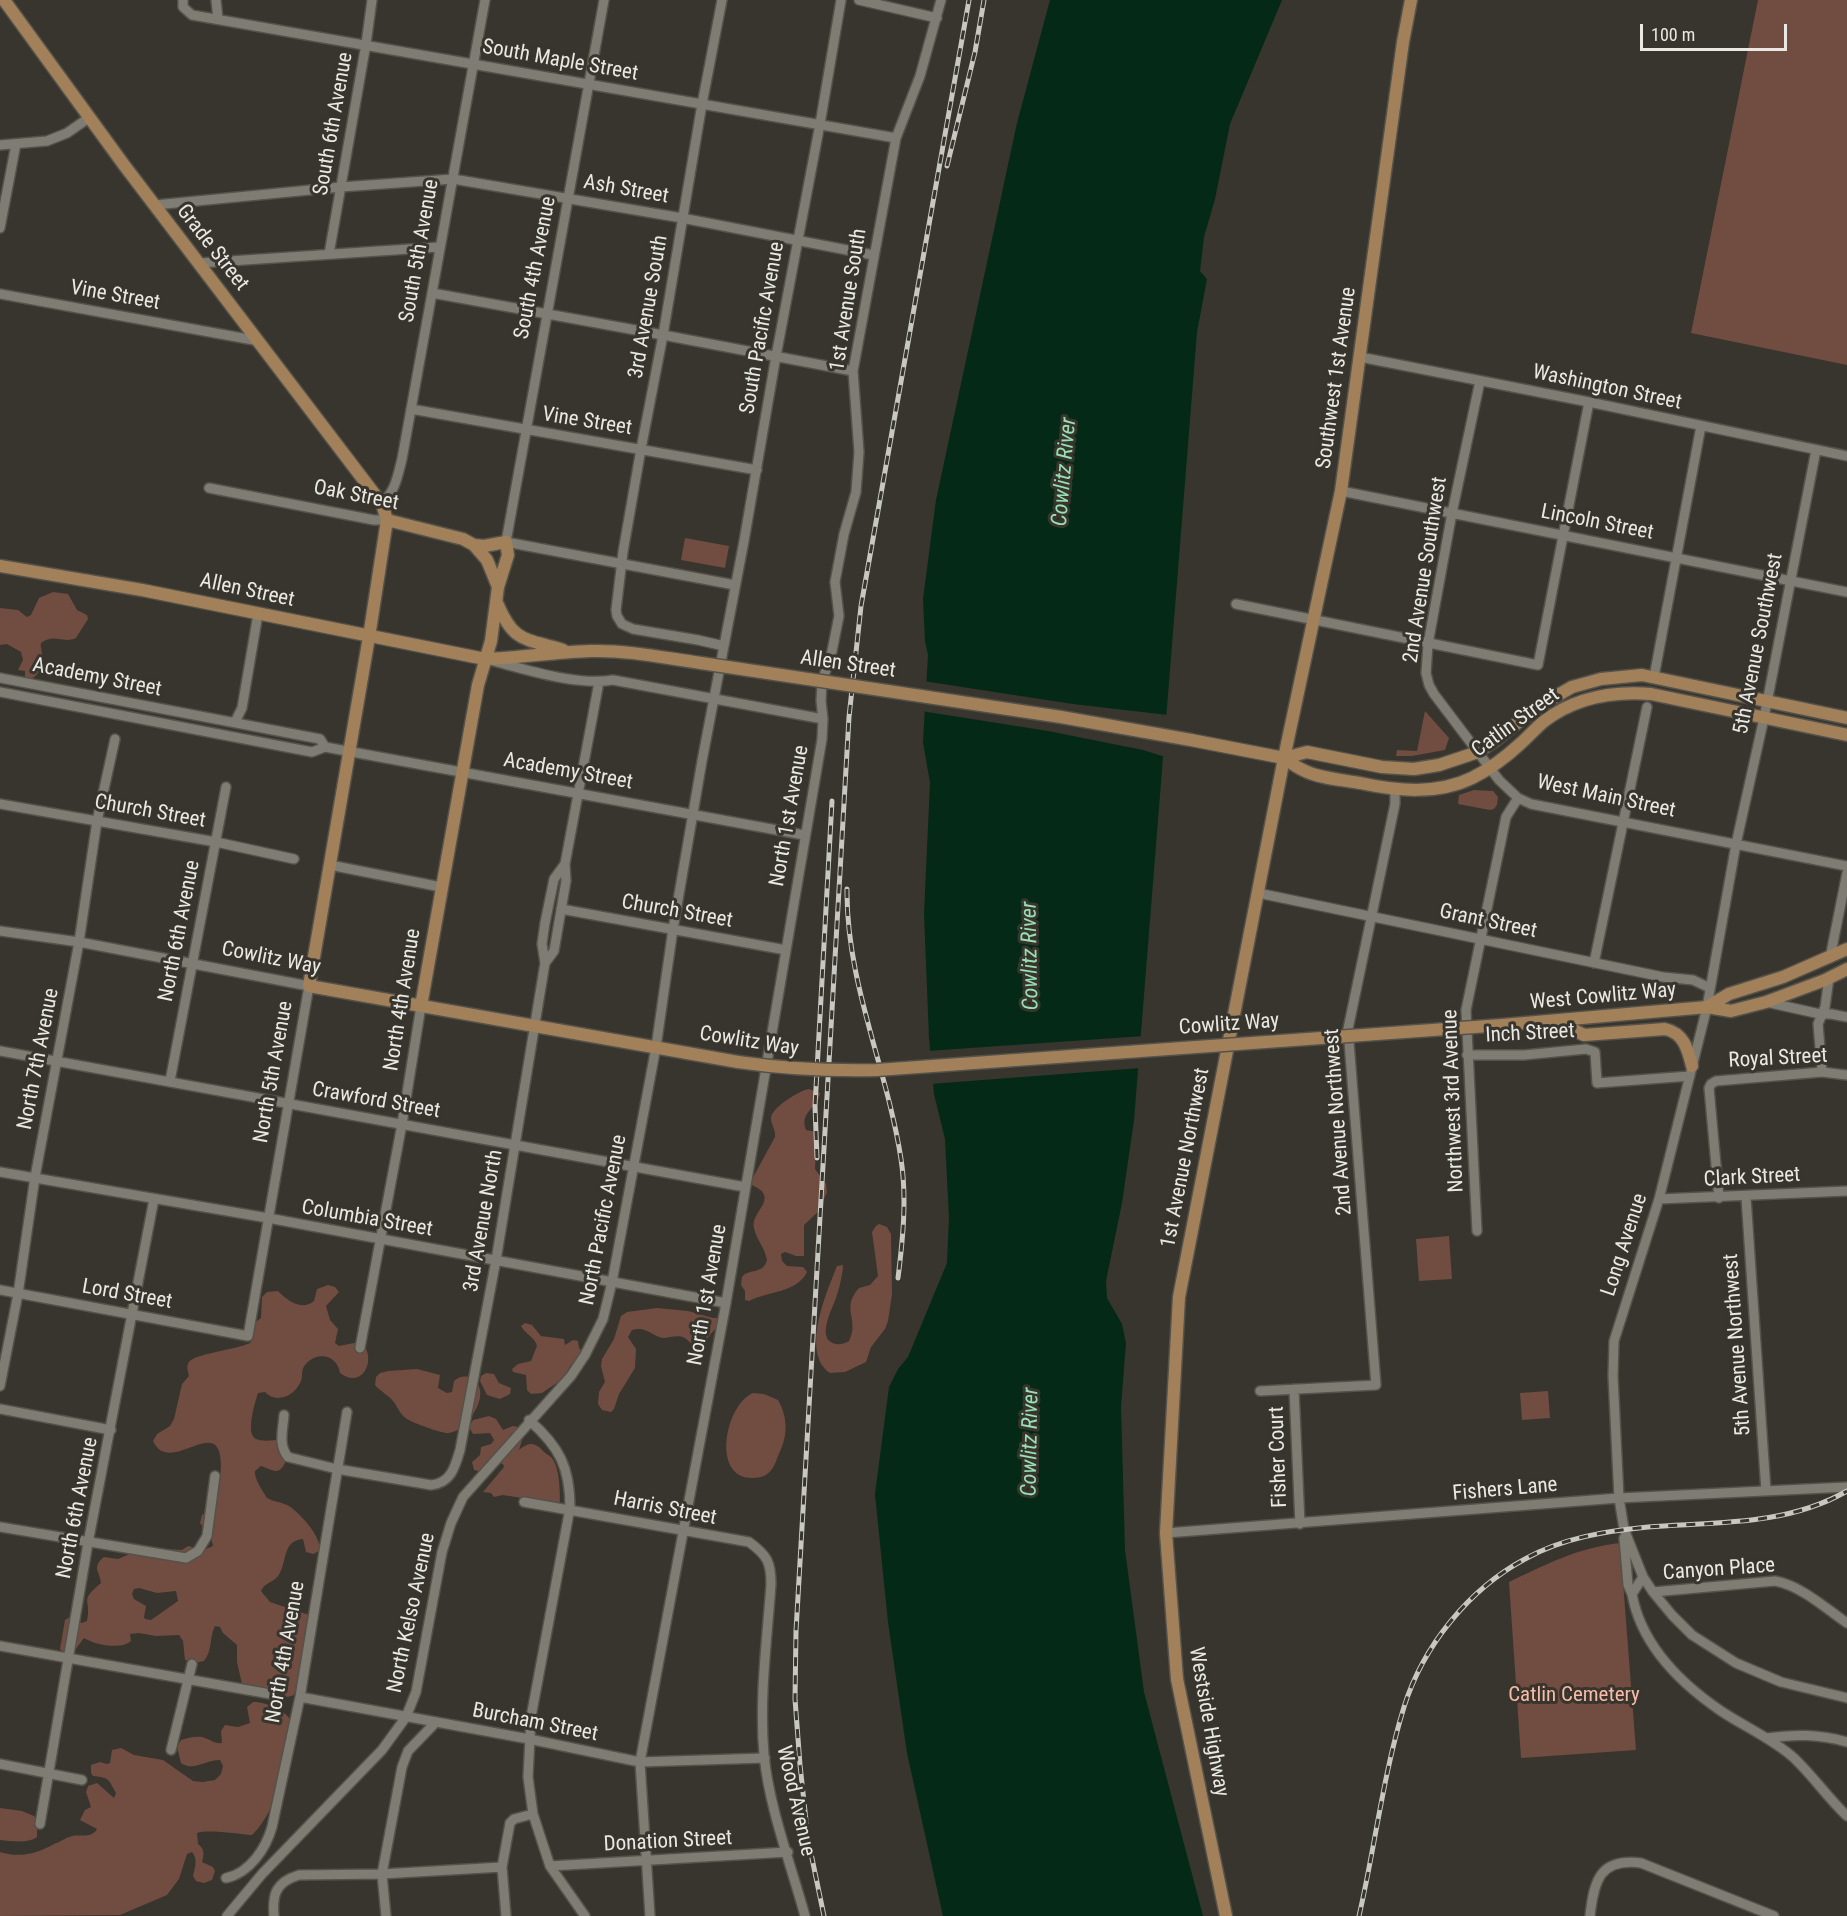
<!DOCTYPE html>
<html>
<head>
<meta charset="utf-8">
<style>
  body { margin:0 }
  #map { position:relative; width:1847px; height:1916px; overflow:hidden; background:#37352d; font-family:"Roboto Condensed",sans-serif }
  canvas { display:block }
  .scale { position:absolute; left:1640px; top:24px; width:147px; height:27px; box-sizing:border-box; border:3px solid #e9e8e2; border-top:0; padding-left:8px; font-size:18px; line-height:21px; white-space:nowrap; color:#e9e8e2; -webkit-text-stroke:4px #37352d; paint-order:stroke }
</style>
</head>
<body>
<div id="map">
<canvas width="1847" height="1916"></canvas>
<div class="scale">100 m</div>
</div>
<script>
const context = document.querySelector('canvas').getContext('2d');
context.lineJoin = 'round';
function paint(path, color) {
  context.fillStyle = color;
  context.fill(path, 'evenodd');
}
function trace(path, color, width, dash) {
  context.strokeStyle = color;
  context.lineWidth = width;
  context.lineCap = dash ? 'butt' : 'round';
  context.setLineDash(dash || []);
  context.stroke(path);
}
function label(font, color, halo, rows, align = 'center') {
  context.font = font + ' "Roboto Condensed",sans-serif';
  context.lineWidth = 6;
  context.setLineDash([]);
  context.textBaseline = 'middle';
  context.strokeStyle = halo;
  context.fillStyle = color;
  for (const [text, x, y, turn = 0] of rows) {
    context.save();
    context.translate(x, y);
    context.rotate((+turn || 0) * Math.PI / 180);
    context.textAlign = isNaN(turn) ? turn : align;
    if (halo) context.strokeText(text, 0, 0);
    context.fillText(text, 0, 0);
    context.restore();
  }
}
paint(new Path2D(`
  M 1758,0 L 1847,0 L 1847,365 L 1691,333 Z
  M 685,538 L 729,546 L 725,568 L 681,560 Z
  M 53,592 L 68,594 L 77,610 L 87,615 L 88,619 L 76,638 C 62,644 55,633 41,643 C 40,649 43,652 42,658 C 42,669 37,681 25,678 L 25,671 L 18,670 L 23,660 L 21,652 L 7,644 L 0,645 L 0,608 L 18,610 L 27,617 L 31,615 L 39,598 Z
  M 1425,711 L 1449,738 L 1445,750 L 1412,756 L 1396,756 L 1397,750 L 1417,751 Z
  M 1474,790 L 1493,791 L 1498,797 L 1497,805 L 1494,809 L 1490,810 L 1458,804 L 1459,795 Z
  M 809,1089 L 820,1093 C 818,1108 799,1112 806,1130 L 817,1132 L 815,1169 L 826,1184 L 827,1192 L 819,1211 L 804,1225 L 804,1256 L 796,1256 L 785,1252 L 781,1254 L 782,1261 L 787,1266 L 803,1267 L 807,1272 C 797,1293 768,1291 749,1301 L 745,1300 L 745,1291 L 741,1285 L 742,1277 C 749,1268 763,1275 767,1260 C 765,1248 756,1239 754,1228 C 751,1214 770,1204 763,1193 C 761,1189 755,1187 752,1185 L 751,1181 L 775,1137 C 776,1130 771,1125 771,1118 C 771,1108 800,1090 809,1089 Z
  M 879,1224 L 887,1227 L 891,1234 L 892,1294 L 888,1321 L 885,1329 L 871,1347 L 866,1362 L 845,1372 L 830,1373 C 800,1353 827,1291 837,1266 L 843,1265 C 843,1273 839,1290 836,1298 C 833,1307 818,1335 831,1342 C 837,1346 844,1344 849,1341 C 860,1319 840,1309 859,1288 L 870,1285 L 878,1276 L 872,1232 L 876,1226 Z
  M 1449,1236 L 1452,1279 L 1419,1281 L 1416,1239 Z
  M 328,1285 L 335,1287 L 339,1292 L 326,1306 L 330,1320 L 338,1329 L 335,1343 L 339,1346 L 354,1343 L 364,1345 C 376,1363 361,1389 340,1373 C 337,1354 316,1351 305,1365 C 300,1371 304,1377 300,1383 C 294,1396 276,1404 265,1392 L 258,1393 C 255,1403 245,1434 256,1439 C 263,1442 273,1440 280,1440 L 288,1447 C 287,1455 286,1470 276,1471 C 272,1471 265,1467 261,1466 L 255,1471 C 254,1479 263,1491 267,1498 C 274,1502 282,1502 289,1506 C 300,1513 323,1538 319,1551 L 313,1554 L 306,1552 L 303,1539 C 281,1541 288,1563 278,1576 C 273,1583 265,1582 261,1591 L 270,1602 L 312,1616 L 304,1665 L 294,1695 C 277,1702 257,1690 242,1684 L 237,1662 L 237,1645 L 223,1633 L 220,1627 L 215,1626 C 209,1637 213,1650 204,1661 L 195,1663 L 185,1660 L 183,1641 L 179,1635 L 156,1636 L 139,1633 L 130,1634 L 131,1641 C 121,1650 95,1645 84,1638 L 75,1650 L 63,1652 L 60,1649 L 65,1620 L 70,1617 L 82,1623 L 87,1621 C 92,1598 78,1602 101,1583 C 100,1572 91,1567 104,1557 L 118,1559 L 134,1552 L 165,1549 L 182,1550 L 188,1546 L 204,1550 L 213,1546 L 211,1537 L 200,1523 L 202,1515 C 212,1510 216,1506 218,1495 C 235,1390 172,1483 153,1441 L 157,1434 L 170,1426 L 174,1419 L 182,1384 L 189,1376 C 188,1371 186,1366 189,1362 C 194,1354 238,1349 250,1343 L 252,1340 L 249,1327 L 261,1318 L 262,1297 L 267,1292 L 278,1291 C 288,1301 301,1311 314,1301 L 317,1289 ZM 139,1588 L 157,1593 L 176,1591 L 178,1601 L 151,1620 L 145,1619 L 144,1617 L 146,1606 L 134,1599 L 132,1594 L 134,1589 Z
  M 657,1308 L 688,1311 L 713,1318 L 724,1318 L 721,1326 C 710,1329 709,1344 695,1344 C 689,1344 688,1339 683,1337 C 677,1335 669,1338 663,1338 C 650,1336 648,1326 632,1330 L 628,1337 L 636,1349 L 635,1368 L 619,1394 L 614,1409 L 611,1412 L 602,1410 L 598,1404 L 599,1392 L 605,1382 L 601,1366 L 602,1359 L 614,1339 L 621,1316 L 627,1312 Z
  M 525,1323 L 532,1325 L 541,1336 L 564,1339 L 565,1345 L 573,1340 L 578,1341 L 579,1348 L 583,1352 L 579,1359 L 570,1366 L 564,1378 L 542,1393 L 531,1394 L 527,1390 L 526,1375 L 513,1372 L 512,1369 L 518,1364 L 531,1361 L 537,1346 C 535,1337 525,1334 521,1326 Z
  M 417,1369 L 440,1375 L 438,1388 L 447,1393 L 452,1392 L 454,1381 C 466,1370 483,1381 480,1397 C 478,1411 463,1433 447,1433 C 441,1433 413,1423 407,1419 C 400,1415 398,1407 393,1401 C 388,1395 380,1391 375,1385 L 376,1377 L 380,1373 L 388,1371 Z
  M 486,1373 L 494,1374 L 499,1383 L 511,1388 L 510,1394 L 500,1399 L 487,1395 L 480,1381 L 481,1376 Z
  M 1548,1391 L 1550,1418 L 1522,1420 L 1520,1393 Z
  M 753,1393 L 764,1394 L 778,1400 C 787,1415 788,1433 781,1449 C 774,1465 773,1478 752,1478 C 711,1478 725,1405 753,1393 Z
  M 489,1416 L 496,1419 L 503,1430 L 513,1426 L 518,1427 L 523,1437 L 519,1450 C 529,1442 535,1442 543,1451 C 546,1454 549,1455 551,1457 C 560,1467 560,1491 560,1504 L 503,1495 L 494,1497 L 491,1493 L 483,1492 L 504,1467 L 503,1464 L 498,1463 L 484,1472 L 474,1470 L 472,1462 L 480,1455 L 481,1447 L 491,1444 L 494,1440 L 490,1433 L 473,1434 L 469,1427 L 473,1420 Z
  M 1620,1543 L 1636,1750 L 1521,1758 L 1509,1582 C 1545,1565 1579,1547 1620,1543 Z
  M 253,1702 C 265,1702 285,1709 291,1721 C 283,1758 281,1808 252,1835 C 238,1834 208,1829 197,1833 L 198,1844 C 205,1849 204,1855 202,1862 L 213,1867 L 215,1871 L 212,1880 L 204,1883 L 196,1881 L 193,1876 C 195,1868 198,1859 192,1852 L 187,1854 L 179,1879 L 167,1895 L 120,1915 L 0,1916 L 0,1852 C 20,1858 36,1854 54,1844 C 60,1842 65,1838 72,1836 C 81,1834 91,1839 97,1829 L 80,1820 L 85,1810 L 91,1807 L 86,1792 L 88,1786 L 97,1783 L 114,1798 L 116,1793 C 108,1779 110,1778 93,1776 L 91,1773 L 91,1765 L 100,1762 L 107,1764 L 110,1763 L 112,1750 L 121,1748 L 134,1755 L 163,1760 L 193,1781 L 203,1782 L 215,1780 L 221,1774 L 223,1766 L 220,1760 C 204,1760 194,1772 181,1763 L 177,1747 L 181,1740 C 188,1738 195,1736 202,1737 C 210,1739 214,1744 222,1743 L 221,1731 L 225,1725 L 238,1727 L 250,1723 L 247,1707 Z
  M 0,1808 L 22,1811 L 34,1816 L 37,1821 L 37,1837 C 27,1844 12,1841 0,1840 Z`), '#714c41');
paint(new Path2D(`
  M 1050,0 L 1282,0 L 1230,124 L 1215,199 L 1204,237 L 1200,271 L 1207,279 L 1197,332 L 1134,1120 L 1122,1203 L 1106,1281 L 1107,1298 L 1122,1324 L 1126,1343 L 1121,1407 L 1125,1550 L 1144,1692 L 1203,1916 L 943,1916 L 907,1753 L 888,1622 L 875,1494 L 889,1387 L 898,1369 L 908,1357 L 947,1263 L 949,1218 L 945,1139 L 934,1094 L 929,1038 L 924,914 L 930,783 L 923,742 L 928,655 L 925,641 L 923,599 L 936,500 L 1017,123 Z`), '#042916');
paint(new Path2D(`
  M 923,681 L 1073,704 L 1168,715 L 1165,757 L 1143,750 L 1048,731 L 921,711 Z
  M 1144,1036 L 1141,1068 L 930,1084 L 927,1051 Z`), '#37352d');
const minor = new Path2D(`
  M 183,0 L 183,7 L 192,15 L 896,138
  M 216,0 L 218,19
  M 604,0 L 506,542 L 735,585
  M 722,0 L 702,104 L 663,335 L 641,449 L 623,552 L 616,610 L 617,616 L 622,624 L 633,629 L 698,640 L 724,646
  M 859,0 L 937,18
  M 0,145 L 47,141 L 67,133 L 90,117
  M 155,205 L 341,187 L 453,179 L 682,218 L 873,255
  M 0,228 L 16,144
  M 329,254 L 366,44 L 372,0
  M 200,263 L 439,247
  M 432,293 L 663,335 L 853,371
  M 0,294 L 259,341
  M 1360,357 L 1589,402 L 1847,456
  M 1480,381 L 1452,513 L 1428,644 L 1426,673 L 1429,685 L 1434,694 L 1499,780 L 1518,798 L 1531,804 L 1847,866
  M 411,409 L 757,470
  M 1816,450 L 1764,718 L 1736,844 L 1707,1007 L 1659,1199 L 1614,1341 L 1613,1376 L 1619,1498 L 1624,1529 L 1643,1577 L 1653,1592 L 1672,1615 L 1692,1635 L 1736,1663 L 1781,1682 L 1847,1698
  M 209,488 L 374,520 L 387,520
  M 1341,491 L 1847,592
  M 382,504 C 396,489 397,478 402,459 L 485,0
  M 1236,604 L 1538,665 L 1589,402
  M 493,661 C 527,670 578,686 613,680 L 823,719
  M 1654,677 L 1701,426
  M 0,678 L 320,739 L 325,747
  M 0,692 L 312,752 L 325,747 L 804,835
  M 235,722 L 242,708 L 258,614
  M 0,804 L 216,842 L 294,859
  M 330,865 L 441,887
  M 1258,893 L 1663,977 L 1693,980 L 1710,988
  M 561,909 L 786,950
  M 0,931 L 79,942 L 309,986 L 248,1336 L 0,1290
  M 1830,958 L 1847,873
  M 545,963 L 554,951 L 566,881 L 565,864 L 599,682
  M 1594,963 L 1647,707
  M 1766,1002 L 1820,1014 L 1831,1014 L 1847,1017
  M 0,1051 L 745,1187
  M 1467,1055 L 1524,1055 L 1586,1049 L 1595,1052 L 1597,1083 L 1690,1076
  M 1822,1072 L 1818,1024 L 1825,1007 L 1829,978
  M 170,1081 L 226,787
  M 0,1172 L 268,1218 L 726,1303
  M 1746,1197 L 1766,1491
  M 1719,1198 L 1709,1088 L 1711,1084 L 1716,1081 L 1822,1072 L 1847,1075
  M 1659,1199 L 1847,1191
  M 1477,1231 L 1466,1010 L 1506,817 L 1518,798
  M 360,1348 L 402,1124 L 421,1006
  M 0,1386 L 18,1294 L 35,1177 L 79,942 L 97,821 L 115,739
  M 1294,1389 L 1300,1524
  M 1260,1391 L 1376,1385 L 1348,1029 L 1395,804 L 1395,790
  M 0,1409 L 111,1430
  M 284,1415 C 283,1430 278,1445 288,1457 L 337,1469 L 431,1485 C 451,1483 455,1467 460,1450 L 496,1260 L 545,963 L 542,944 L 545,923 L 554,879 L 565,864
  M 529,1420 C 560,1447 570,1468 570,1508 L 531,1717 L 528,1777 L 533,1814 L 550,1866 L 585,1916
  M 524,1502 L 749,1542 C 767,1555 771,1562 771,1584 C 767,1641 759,1698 764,1755 C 769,1807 791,1865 805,1916
  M 0,1527 L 186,1558 L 198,1551 L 207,1536 L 215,1476
  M 1166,1533 L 1619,1498 L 1847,1487
  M 1624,1538 L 1628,1585 L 1632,1594
  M 1643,1577 L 1632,1594 C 1641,1644 1680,1683 1721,1711 C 1745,1727 1773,1739 1794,1758 C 1813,1776 1828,1798 1847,1816
  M 1653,1592 L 1775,1581 C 1802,1586 1825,1608 1847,1623
  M 0,1646 L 276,1695
  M 300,1697 L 529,1739 L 640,1762 L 765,1758
  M 1767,1738 C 1795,1734 1819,1734 1847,1742
  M 171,1750 L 192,1664
  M 0,1764 L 82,1780
  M 40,1824 L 88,1543 L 154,1199
  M 550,1866 L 788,1852
  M 226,1878 C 250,1873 266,1848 272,1827 L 300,1697 L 347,1412
  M 227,1916 L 262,1874 L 382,1750 L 406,1717 L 416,1692 L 442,1552 L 451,1523 L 463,1497 L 571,1376 L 585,1355 L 603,1319 L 612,1282 L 656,1047 L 673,929 L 702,761 L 744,541 L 776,356 L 820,124 L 841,0
  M 274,1916 C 272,1894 276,1882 299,1875 L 382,1874 L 502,1867
  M 386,1916 L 382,1874 L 402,1767 L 408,1751 L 436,1722
  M 506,1916 L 502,1867 L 510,1823 L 514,1819 L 533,1814
  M 650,1916 L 640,1762 L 726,1303 L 822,739 L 823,719 L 821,701 L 822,681 L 831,656 L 839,616 L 835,582 L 844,534 L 856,492 L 859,452 L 853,371 L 896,138 L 920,76 L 941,0
  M 1590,1916 C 1594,1880 1600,1858 1641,1863 L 1774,1916`);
const major = new Path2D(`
  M 4,0 L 124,165 L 382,504 L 387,520 L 369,637 L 309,986 L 738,1062
  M 387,520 L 463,539 L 474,545 L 487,560 L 498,587 L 491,641 L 478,685 L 421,1006
  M 474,545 L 484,546 L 506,542 L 508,555 L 498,587
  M 0,566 L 142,590 L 485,659 C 520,658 555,652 591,651 C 628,650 665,658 701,663
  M 497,603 C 514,643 524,638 563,650
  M 1191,740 L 1284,758 L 1307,752 L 1382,767 L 1414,769 L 1439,765 L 1478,752 L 1496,740 L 1537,707 L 1572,687 L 1601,679 L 1642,675 L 1847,718
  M 1284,758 C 1290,762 1296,767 1303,770 C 1317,778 1344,780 1360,783 C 1397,791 1437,795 1472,778 C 1490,769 1506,757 1520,744 C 1528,737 1535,729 1543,722 C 1574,698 1613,691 1651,694 L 1847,735
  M 1707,1007 L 1729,994 L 1783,977 L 1847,949
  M 1557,1022 L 1584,1035 L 1665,1029 C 1684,1033 1688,1050 1692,1066
  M 1502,1025 L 1707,1007 L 1731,1011 L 1766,1002 L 1825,980 L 1847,969
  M 1226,1916 L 1177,1679 L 1166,1533 L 1179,1297 L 1284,758 L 1341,491 L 1403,42 L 1411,0`);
trace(minor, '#54524a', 12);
trace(major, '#54524a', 15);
trace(minor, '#7f7d73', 9);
trace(major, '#a2815a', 12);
const rail = new Path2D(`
  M 947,166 L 975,52 L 984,0
  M 847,889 C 846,982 887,1068 901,1159 C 907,1198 903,1238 898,1278
  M 817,1158 L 815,1106 L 832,801
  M 824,1916 L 808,1839 L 800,1765 L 795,1699 L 796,1631 L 849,717 L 861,606 L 969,0
  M 1359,1916 C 1375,1847 1383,1775 1404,1707 C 1423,1646 1469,1589 1525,1559 C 1562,1538 1606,1531 1648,1527 C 1715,1522 1786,1526 1847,1491`);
trace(rail, '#c8c7c1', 5);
trace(rail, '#37352d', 3, [9]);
const majorBridge = new Path2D(`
  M 701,663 L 1061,717 L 1191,740
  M 738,1062 C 786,1069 827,1071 877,1070 L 1502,1025`);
trace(majorBridge, '#54524a', 15, []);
trace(majorBridge, '#a2815a', 12);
label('21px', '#e9e8e2', '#37352d', [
  ["South Maple Street",560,61,10],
  ["South 6th Avenue",334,124,-80],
  ["Ash Street",626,190,10],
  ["Grade Street",212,248,52],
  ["South 5th Avenue",420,251,-80],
  ["South 4th Avenue",536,268,-79],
  ["Vine Street",115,296,10],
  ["1st Avenue South",849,300,-81],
  ["3rd Avenue South",649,307,-80],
  ["South Pacific Avenue",763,328,-80],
  ["Southwest 1st Avenue",1337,378,-82],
  ["Washington Street",1607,388,12],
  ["Vine Street",587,422,9],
  ["Oak Street",356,496,11],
  ["Lincoln Street",1597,523,11],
  ["2nd Avenue Southwest",1426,570,-81],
  ["Allen Street",247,591,12],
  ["5th Avenue Southwest",1759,644,-79],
  ["Allen Street",848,665,8],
  ["Academy Street",97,678,11],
  ["Catlin Street",1516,723,-36],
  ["Academy Street",568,772,10],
  ["West Main Street",1606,797,12],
  ["Church Street",150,812,10],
  ["North 1st Avenue",790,816,-80],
  ["Church Street",677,912,10],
  ["Grant Street",1488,922,12],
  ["North 6th Avenue",180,931,-79],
  ["Cowlitz Way",271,959,11],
  ["West Cowlitz Way",1603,997,-5],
  ["North 4th Avenue",403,1000,-81],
  ["Cowlitz Way",1229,1025,-4],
  ["Inch Street",1530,1034,-3],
  ["Cowlitz Way",749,1042,9],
  ["North 7th Avenue",39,1059,-79],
  ["Royal Street",1778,1059,-3],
  ["North 5th Avenue",274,1072,-80],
  ["Crawford Street",376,1101,10],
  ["Northwest 3rd Avenue",1454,1101,-92],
  ["2nd Avenue Northwest",1339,1122,-94],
  ["1st Avenue Northwest",1186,1158,-79],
  ["Clark Street",1752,1178,-3],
  ["Columbia Street",367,1219,10],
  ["North Pacific Avenue",604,1220,-79],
  ["3rd Avenue North",484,1221,-80],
  ["Long Avenue",1625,1245,-72],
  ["Lord Street",127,1295,10],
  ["North 1st Avenue",708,1295,-80],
  ["5th Avenue Northwest",1738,1345,-94],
  ["Fisher Court",1279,1457,-92],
  ["Fishers Lane",1505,1490,-5],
  ["North 6th Avenue",78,1508,-79],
  ["Harris Street",665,1509,11],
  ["Canyon Place",1719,1570,-4],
  ["North Kelso Avenue",412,1613,-78],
  ["North 4th Avenue",286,1652,-80],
  ["Westside Highway",1208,1722,80],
  ["Burcham Street",535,1723,11],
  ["Wood Avenue",795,1801,77],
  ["Donation Street",668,1842,-3]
]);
label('21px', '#f9baa8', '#37352d', [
  ["Catlin Cemetery",1574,1696]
]);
label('italic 22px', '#97e0b3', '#37352d', [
  ["Cowlitz River",1065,472,-85],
  ["Cowlitz River",1031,956,-91],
  ["Cowlitz River",1031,1442,-89]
]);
</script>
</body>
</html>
